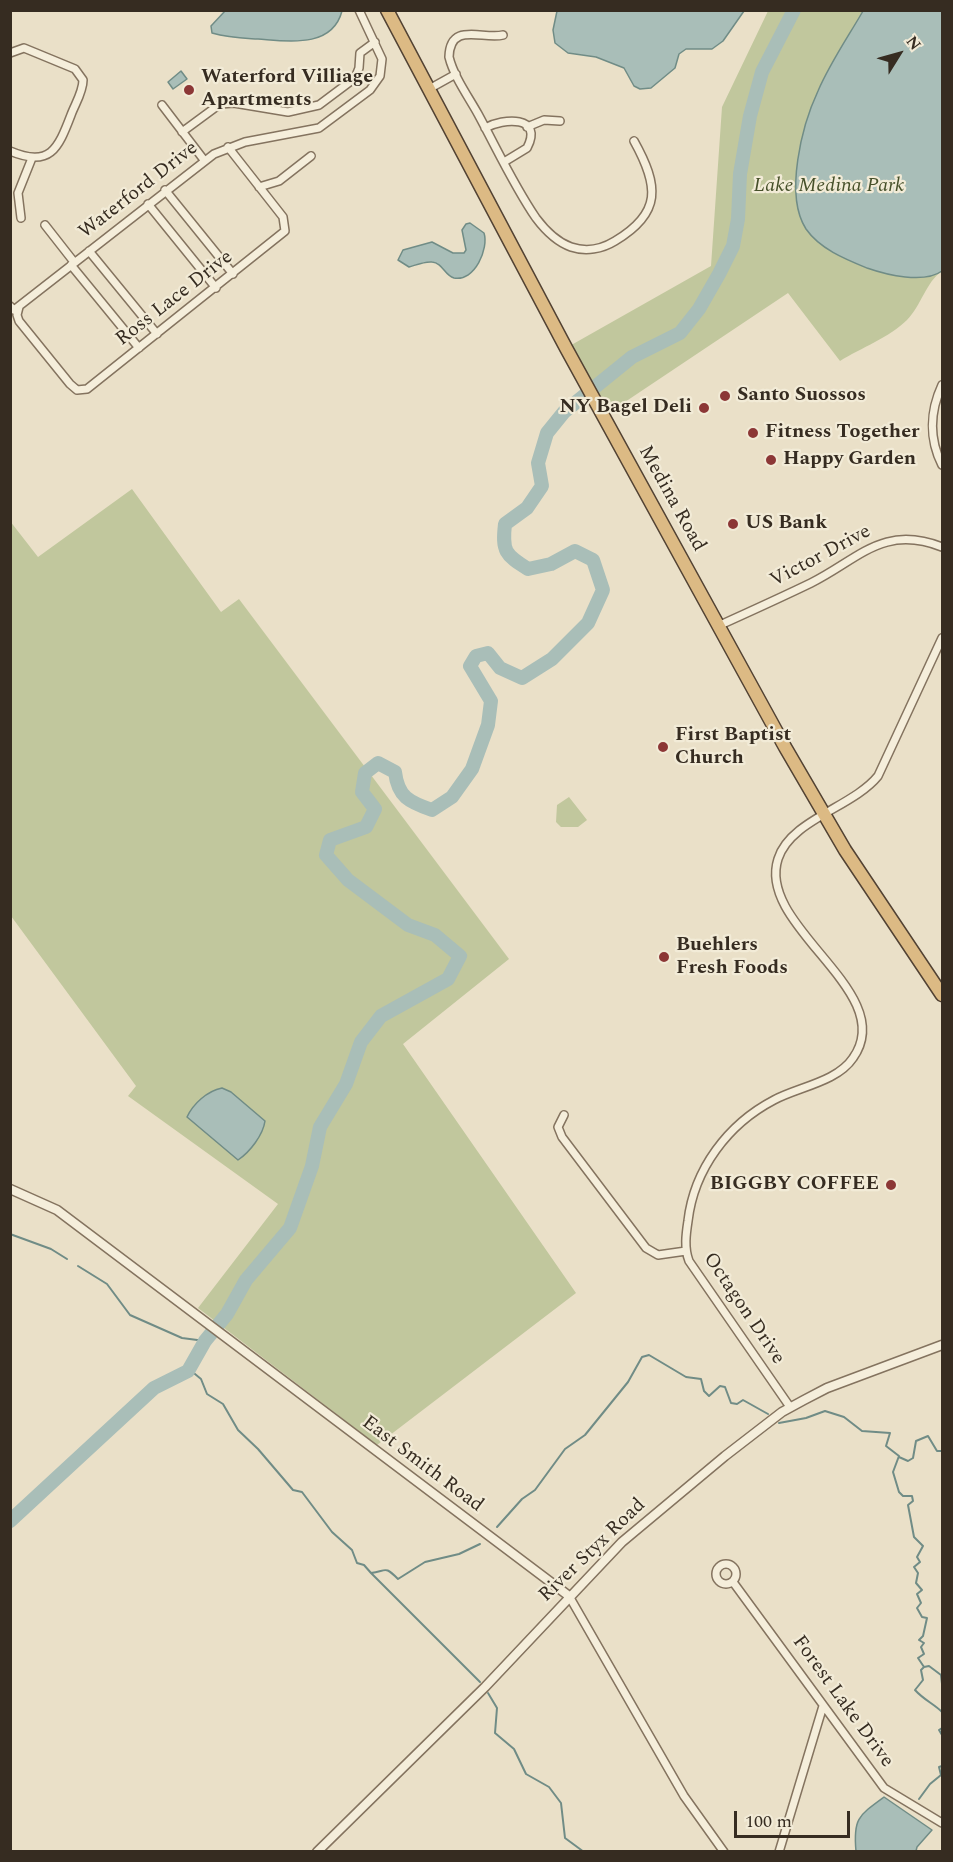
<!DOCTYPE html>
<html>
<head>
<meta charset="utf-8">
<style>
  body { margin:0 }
  #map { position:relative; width:953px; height:1862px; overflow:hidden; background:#eae0c8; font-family:Spectral,serif }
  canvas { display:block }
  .frame { position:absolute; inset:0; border:12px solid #362c21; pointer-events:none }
  .north { position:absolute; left:869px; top:24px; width:60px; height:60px; -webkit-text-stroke:4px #f2ebd7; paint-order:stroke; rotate:53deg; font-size:16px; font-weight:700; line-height:24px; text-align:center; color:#362c21 }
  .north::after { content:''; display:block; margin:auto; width:21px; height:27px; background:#362c21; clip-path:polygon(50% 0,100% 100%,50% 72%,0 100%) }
  .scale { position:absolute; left:734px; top:1811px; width:116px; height:27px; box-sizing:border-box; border:3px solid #362c21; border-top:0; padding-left:8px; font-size:18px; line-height:21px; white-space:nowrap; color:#362c21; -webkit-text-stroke:4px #f2ebd7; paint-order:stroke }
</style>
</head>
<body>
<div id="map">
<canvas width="953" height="1862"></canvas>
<div class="frame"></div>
<div class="north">N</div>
<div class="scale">100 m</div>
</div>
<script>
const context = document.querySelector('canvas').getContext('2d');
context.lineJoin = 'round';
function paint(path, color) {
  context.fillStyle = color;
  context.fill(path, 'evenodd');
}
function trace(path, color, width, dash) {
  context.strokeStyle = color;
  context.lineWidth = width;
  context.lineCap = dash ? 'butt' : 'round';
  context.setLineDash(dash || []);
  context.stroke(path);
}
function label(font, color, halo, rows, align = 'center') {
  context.font = font + ' Spectral,serif';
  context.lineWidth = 4.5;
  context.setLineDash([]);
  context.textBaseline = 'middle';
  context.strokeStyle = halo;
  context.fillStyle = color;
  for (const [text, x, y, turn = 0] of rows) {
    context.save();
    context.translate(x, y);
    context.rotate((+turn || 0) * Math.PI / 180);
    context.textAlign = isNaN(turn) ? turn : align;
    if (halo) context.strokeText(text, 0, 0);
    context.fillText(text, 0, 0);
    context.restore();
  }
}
paint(new Path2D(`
  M 768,11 L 942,11 L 942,271 C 926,282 921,306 907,320 C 890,337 861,348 840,361 L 788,293 L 604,416 L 566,348 L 711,266 L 722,107 Z
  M 132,489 L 221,612 L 239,599 L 509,959 L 403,1044 L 576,1293 L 377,1445 L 198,1308 L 278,1204 L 128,1096 L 136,1086 L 11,916 L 10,521 L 38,557 Z
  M 569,797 L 587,820 L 578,827 L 561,827 L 556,822 L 557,805 Z`), '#c1c79d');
const water = new Path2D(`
  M 225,11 L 342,10 L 342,11 C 332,49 287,41 258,39 C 241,38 229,38 212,33 L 211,26 Z
  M 557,11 L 557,10 L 744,11 L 723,41 L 712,49 L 686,49 L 679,54 L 675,68 L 651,88 L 640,89 L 634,86 L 624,68 L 596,57 L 568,53 L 555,43 L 553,30 Z
  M 863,11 L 942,11 L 942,271 C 924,284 887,275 867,268 C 845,259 820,249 806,229 C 784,195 802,125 818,91 C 830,63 848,37 863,11 Z
  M 181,71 L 187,79 L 173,89 L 168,82 Z
  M 470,223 L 484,233 C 489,248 475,282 454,278 C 444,275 443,263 432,262 C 425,261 416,265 409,267 L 398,260 L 403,250 L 432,242 L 453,253 L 464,253 L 466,250 L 462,230 L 466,224 Z
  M 222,1088 L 231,1092 L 265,1121 C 263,1135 250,1152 238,1160 L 187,1117 C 193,1104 207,1091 222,1088 Z
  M 884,1797 L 932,1830 L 917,1847 L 916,1851 L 856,1851 C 853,1819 858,1816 884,1797 Z`);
paint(water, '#a9beb8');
trace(water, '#708c86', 1.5);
trace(new Path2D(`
  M 10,1234 L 51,1249 L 67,1259
  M 78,1266 L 107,1284 L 130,1315 L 182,1338 L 205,1341
  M 189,1369 L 201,1379 L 207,1394 L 223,1404 L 238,1430 L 258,1449 L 293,1490 L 302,1492 L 332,1532 L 352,1550 L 357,1563 L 364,1565 L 371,1573 C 387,1571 384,1565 398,1579 L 425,1562 L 459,1554 L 480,1544
  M 779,1423 L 806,1418 L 825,1411 L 844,1417 L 862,1431 L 890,1433 L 886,1446 L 899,1456 L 893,1472 L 899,1492 L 903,1496 L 912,1496 L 913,1501 L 908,1505 L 914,1537 L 923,1546 L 917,1557 L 920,1562 L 914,1567 L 918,1573 L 916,1583 L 922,1590 L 917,1594 L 921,1603 L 917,1608 L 922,1617 L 927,1618 L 923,1636 L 919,1640 L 924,1643 L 921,1647 L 924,1654 L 918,1658 L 924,1667 L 921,1670 L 923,1680 L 915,1690 C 924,1700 934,1704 942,1712
  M 899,1457 L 908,1461 L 913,1458 L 916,1441 L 928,1436 L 937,1451 L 942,1451
  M 497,1527 L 522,1499 L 535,1490 L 565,1449 L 585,1435 L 628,1382 L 642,1357 L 649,1355 L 686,1377 L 701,1379 L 704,1391 L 709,1396 L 720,1386 L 725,1387 L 731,1403 L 737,1404 L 743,1400 L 768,1414
  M 371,1573 L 480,1682
  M 924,1667 L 929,1666 L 941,1675 L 942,1684
  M 488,1693 L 497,1708 L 495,1733 L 514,1749 L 526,1774 L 549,1787 L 561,1803 L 565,1838 L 584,1852
  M 942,1728 L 939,1730 L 942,1735
  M 942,1754 L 942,1756
  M 919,1799 L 930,1784 L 941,1775 L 939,1767 L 942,1766`), '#708c86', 2);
trace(new Path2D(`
  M 10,1521 L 154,1388 L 188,1371 L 205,1341 L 227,1314 L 246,1280 L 290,1228 L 312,1166 L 320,1127 L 346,1084 L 361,1042 L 381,1016 L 448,979 L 460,956 L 435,935 L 408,925 L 348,880 L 326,855 L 330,840 L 366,827 L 375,809 L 362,792 L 365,773 L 378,763 L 395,772 C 398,797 409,802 432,810 L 452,797 L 472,769 L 488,725 L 491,701 L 470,666 L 476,656 L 488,653 L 500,668 L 522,678 L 552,659 L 588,623 L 603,590 L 593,560 L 575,551 L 551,564 L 528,569 C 505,555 502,551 505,524 L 527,508 L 542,486 L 538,463 L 547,433 L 564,412 L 632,357 L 680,333 L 699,309 L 719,274 L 733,246 L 738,219 L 740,174 L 750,116 L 762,72 L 794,10`), '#a9beb8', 14);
const minor = new Path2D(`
  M 503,35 C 483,40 450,21 449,57 C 454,77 468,96 478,114 C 497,149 514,186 536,218 C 545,230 557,242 571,247 C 586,252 602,249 615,241 C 662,213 659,186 634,141
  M 10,53 L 24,48 L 75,69 L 83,80 C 83,92 75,104 71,115 C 58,149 50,168 10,151
  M 429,89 L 456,74
  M 162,105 L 204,160
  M 527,127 L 544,120 L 560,121
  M 485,128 C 503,118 544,115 527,148 L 504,162
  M 182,132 L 220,104 L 234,103 L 288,112 L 319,105 L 355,78 L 359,68 L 360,53 L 375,42
  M 259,187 L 279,181 L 311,156
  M 165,190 L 233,274
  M 148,204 L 216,288
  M 21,218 L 18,193 L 32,158
  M 45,225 L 74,262
  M 89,251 L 157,334
  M 71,265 L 139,348
  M 10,306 L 14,310 L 214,154 L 245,142 L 319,128 L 370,90 L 380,76 L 382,59 L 359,10
  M 19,307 L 17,315 L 19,321 L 70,384 L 77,390 L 87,389 L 285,231 L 283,217 L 228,147
  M 942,385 C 930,411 929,439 942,465
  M 718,626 C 749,612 780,598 811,583 C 859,559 883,524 942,547
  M 564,1115 L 558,1127 L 562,1137 L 646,1248 L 658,1255 L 686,1251
  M 790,1407 L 689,1261 C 684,1248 686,1234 688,1221 C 694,1169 728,1124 774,1100 C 798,1087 837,1082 853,1058 C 900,992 756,927 778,859 C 790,820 853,807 878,776 L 942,638
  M716 1574a10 10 0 1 1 20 0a10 10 0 1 1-20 0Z
  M 733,1582 L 884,1788 L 942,1823
  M 569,1596 L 684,1796 L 724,1852
  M 779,1852 L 823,1706`);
const tertiary = new Path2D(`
  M 10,1189 L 57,1210 L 569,1596
  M 317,1852 L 485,1687 L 622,1542 L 725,1456 L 782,1412 L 804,1400 L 827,1388 L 942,1345`);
const trunk = new Path2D(`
  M 387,10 L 566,348 L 785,747 L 845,850 L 942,995`);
trace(minor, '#84735f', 10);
trace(tertiary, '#84735f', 11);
trace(trunk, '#524233', 15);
trace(minor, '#f5eedb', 7);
trace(tertiary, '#f5eedb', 8);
trace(trunk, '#dcba84', 12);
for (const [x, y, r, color] of [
  [189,90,6,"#8c3736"],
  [725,396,6,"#8c3736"],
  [704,408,6,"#8c3736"],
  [753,433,6,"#8c3736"],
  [771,460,6,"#8c3736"],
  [733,524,6,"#8c3736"],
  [663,747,6,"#8c3736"],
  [664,957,6,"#8c3736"],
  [891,1185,6,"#8c3736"]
]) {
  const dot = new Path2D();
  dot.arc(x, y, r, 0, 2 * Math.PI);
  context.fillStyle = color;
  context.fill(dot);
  trace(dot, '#f2ebd7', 2);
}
label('bold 20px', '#362c21', '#f2ebd7', [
  ["Waterford Villiage",201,78],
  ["Apartments",201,101],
  ["Santo Suossos",737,396],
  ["NY Bagel Deli",692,408,"right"],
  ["Fitness Together",765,433],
  ["Happy Garden",783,460],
  ["US Bank",745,524],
  ["First Baptist",675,736],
  ["Church",675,759],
  ["Buehlers",676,946],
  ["Fresh Foods",676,969],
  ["BIGGBY COFFEE",879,1185,"right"]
], 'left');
label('italic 20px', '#46502a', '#f2ebd7', [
  ["Lake Medina Park",829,187]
]);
label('20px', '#362c21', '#f2ebd7', [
  ["Waterford Drive",139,191,-38],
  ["Ross Lace Drive",175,299,-38],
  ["Medina Road",671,499,61],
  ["Victor Drive",821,557,-28],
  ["Octagon Drive",743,1309,56],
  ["East Smith Road",422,1465,37],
  ["River Styx Road",593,1551,-44],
  ["Forest Lake Drive",842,1702,54]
]);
</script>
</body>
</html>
